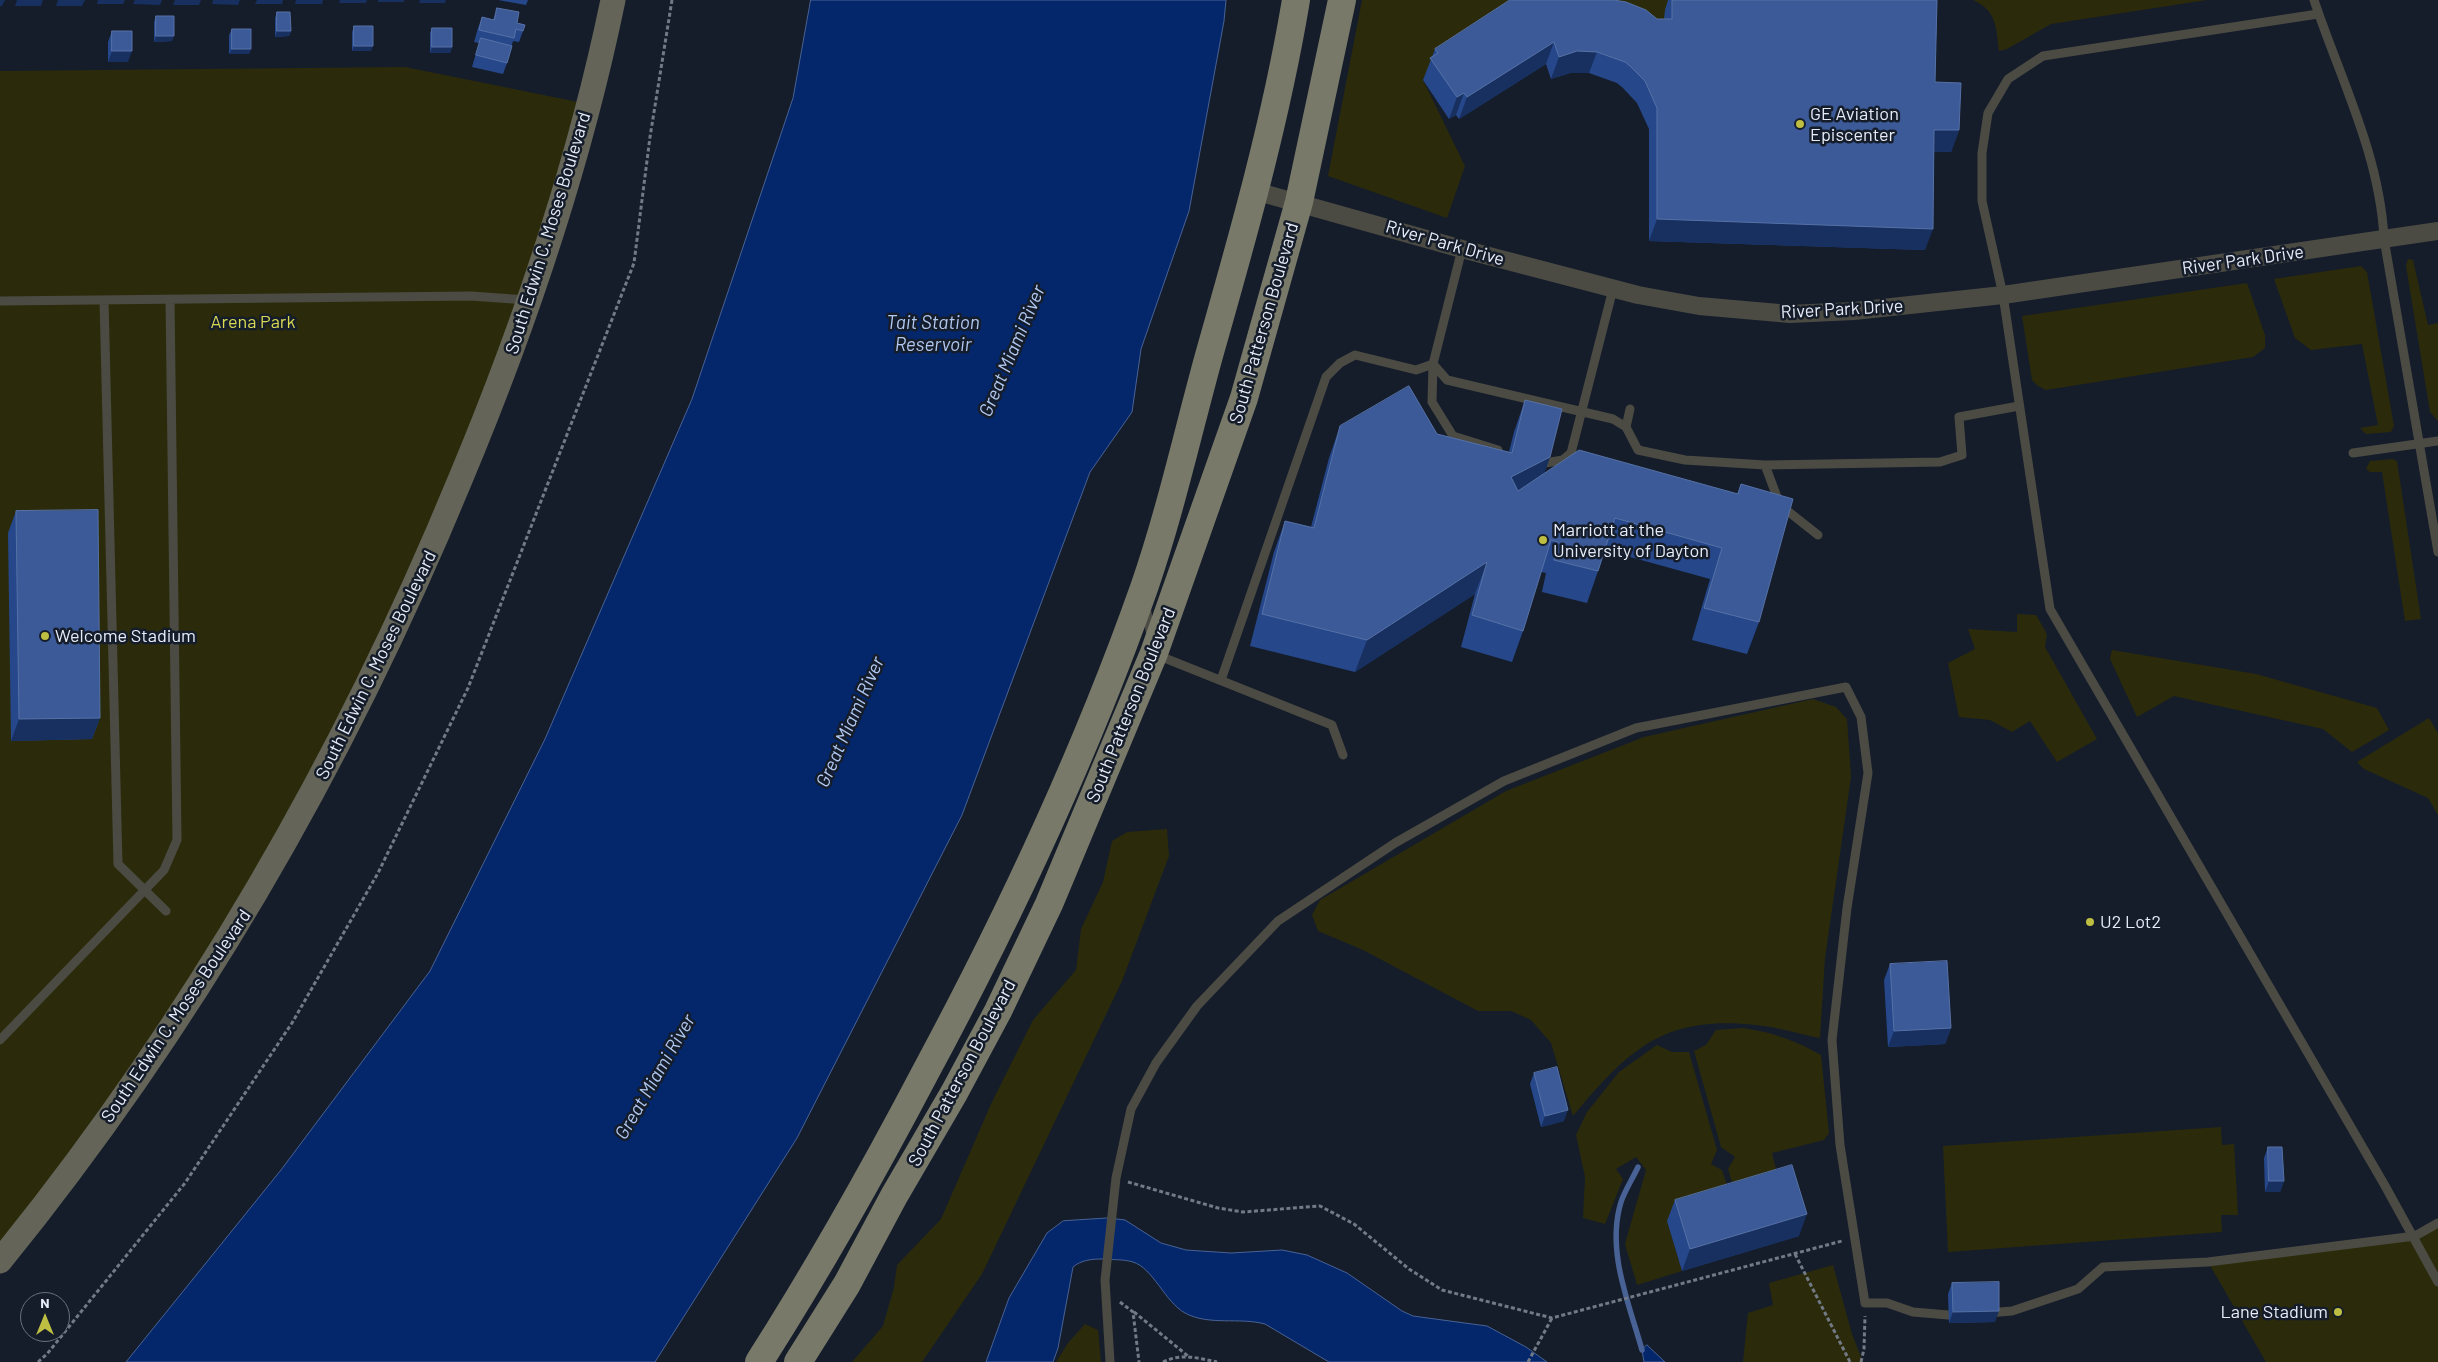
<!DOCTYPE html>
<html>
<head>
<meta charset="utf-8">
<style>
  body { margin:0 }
  #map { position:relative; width:2438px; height:1362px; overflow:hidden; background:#151d2b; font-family:Barlow,sans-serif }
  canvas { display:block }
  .north { position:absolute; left:20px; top:1292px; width:50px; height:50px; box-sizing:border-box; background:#151d2b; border:1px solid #69707d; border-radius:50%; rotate:0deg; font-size:14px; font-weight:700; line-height:20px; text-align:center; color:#e7edf8 }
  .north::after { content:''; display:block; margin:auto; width:18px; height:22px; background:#bebf42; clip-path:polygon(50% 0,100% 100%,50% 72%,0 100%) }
</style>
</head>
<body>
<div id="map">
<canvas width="2438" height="1362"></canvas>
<div class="north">N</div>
</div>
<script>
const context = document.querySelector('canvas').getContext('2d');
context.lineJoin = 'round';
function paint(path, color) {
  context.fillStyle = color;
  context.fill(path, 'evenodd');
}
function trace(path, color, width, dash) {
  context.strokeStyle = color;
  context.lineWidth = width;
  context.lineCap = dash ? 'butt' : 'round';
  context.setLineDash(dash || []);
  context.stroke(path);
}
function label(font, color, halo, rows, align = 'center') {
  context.font = font + ' Barlow,sans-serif';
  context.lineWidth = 5;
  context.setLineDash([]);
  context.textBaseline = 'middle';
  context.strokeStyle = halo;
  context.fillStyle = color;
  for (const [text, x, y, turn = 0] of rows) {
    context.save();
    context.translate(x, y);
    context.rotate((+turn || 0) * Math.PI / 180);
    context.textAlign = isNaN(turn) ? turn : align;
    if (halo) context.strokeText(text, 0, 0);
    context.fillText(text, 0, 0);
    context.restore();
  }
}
paint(new Path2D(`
  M 1362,0 L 1704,0 L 1664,41 L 1427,71 L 1423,80 L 1465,166 L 1447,218 L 1328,176 Z
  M 1973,0 L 2207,0 L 2051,24 L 2007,49 L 1999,51 C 1996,27 1997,11 1973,0 Z
  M 405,67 L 588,104 L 531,300 L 315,791 L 0,1261 L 0,71 Z
  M 2408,259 L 2413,260 L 2428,325 L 2438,323 L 2438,421 L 2430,412 L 2406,266 Z
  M 2361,266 L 2367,272 L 2394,426 L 2391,432 L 2366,434 L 2360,428 L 2378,425 L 2362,344 L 2311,350 L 2295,338 L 2274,279 Z
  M 2247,283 L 2265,335 L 2265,348 L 2253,357 L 2046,390 L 2038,386 L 2032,380 L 2022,316 Z
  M 2393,459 L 2397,461 L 2421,619 L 2405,621 L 2382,472 L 2370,472 L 2366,469 L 2370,461 Z
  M 2017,614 L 2036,615 L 2047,634 L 2045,647 L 2097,739 L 2057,762 L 2030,721 L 2012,732 L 1990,720 L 1959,717 L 1948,663 L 1975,649 L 1968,629 L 2017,632 Z
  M 2112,650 L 2256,674 L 2377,708 L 2389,730 L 2352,752 L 2323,729 L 2174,696 L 2137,717 L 2110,659 Z
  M 1813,699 L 1836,707 L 1847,719 L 1851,777 L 1825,958 L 1820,1038 C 1799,1034 1778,1027 1756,1025 C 1664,1015 1629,1049 1573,1116 L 1551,1043 L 1531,1020 L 1511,1011 L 1478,1011 L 1363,950 L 1318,931 L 1312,915 L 1320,900 L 1506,791 L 1644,737 Z
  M 2429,718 L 2438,733 L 2438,815 L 2428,798 L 2364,769 L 2357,762 Z
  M 1167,829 L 1169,856 L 1122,981 L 982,1274 L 922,1362 L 852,1362 L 883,1326 L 894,1287 L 897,1265 L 941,1219 L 991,1104 L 1033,1020 L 1076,970 L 1081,929 L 1103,882 L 1112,841 L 1127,832 Z
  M 1743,1028 C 1771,1032 1795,1040 1821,1055 L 1829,1133 L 1824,1140 L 1772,1153 L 1778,1178 L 1733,1186 L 1728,1169 L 1735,1157 L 1721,1147 L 1694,1051 L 1706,1045 L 1716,1030 Z
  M 1657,1045 L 1672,1052 L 1689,1052 L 1717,1150 L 1711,1164 L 1722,1170 L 1728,1188 L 1675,1209 L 1668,1224 L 1682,1271 L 1637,1285 L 1625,1244 L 1646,1170 L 1636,1157 L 1616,1169 L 1623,1179 L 1605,1224 L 1583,1218 L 1585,1177 L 1576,1135 L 1587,1112 L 1619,1072 Z
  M 2221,1127 L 2222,1145 L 2234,1144 L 2238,1215 L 2221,1215 L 2222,1232 L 1948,1252 L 1943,1146 Z
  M 2438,1223 L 2438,1362 L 2266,1362 L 2208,1262 L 2414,1236 Z
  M 1833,1265 L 1852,1334 L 1863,1362 L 1743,1362 L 1748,1313 L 1773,1305 L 1769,1283 Z
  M 1085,1324 L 1098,1330 L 1101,1362 L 1056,1362 L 1068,1343 Z`), '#2b2b0b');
const water = new Path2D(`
  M 811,0 L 1226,0 L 1224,21 L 1189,211 L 1141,349 L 1132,412 L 1090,472 L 962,815 L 797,1138 L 655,1362 L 126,1362 L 281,1170 L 430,971 L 545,739 L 692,399 L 793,98 Z
  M 1108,1218 L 1125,1220 L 1161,1243 L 1186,1250 L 1231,1253 L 1282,1250 L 1307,1255 L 1347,1273 L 1402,1311 L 1413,1316 L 1487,1326 L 1526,1347 L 1547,1362 L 1329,1362 L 1265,1324 C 1239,1317 1209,1326 1185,1313 C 1165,1302 1153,1268 1133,1262 C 1123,1259 1112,1260 1102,1259 C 1092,1259 1081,1260 1073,1267 L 1058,1348 L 1053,1362 L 986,1362 L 1009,1298 L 1047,1233 L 1063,1221 Z
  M 1647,1345 L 1665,1362 L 1644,1362 L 1642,1350 Z`);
paint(water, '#04276b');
trace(water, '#486295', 1);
trace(new Path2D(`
  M 1638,1167 C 1633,1178 1625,1190 1621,1202 C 1606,1251 1629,1303 1642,1350`), '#486295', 5.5);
trace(new Path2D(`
  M 1128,1182 L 1218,1208 L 1243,1212 L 1320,1206 L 1354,1224 L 1409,1269 L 1442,1290 L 1552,1318 L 1842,1241
  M 1795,1254 L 1850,1362
  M 1120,1302 L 1133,1312 L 1139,1362
  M 1134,1312 L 1188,1356
  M 38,1362 L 47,1354 L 185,1183 L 292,1023 L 378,873 L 468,688 L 634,263 L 650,137 L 672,0
  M 1163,1362 C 1181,1353 1198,1358 1217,1362
  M 1528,1362 L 1552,1318
  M 1861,1362 L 1864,1349 L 1865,1316`), '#727a86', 3, [4, 2.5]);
trace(new Path2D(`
  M 2314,0 C 2340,78 2380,155 2384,239 L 2438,552
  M 2318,14 L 2043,56 L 2008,79 L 1988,113 L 1982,153 L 1982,201 L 2003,295 L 2050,609 L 2384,1184 L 2438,1282
  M 104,300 L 118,864 L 166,911
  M 0,301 L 471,296 L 527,300
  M 1433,364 L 1447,380 L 1613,419 L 1626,427 L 1638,450 L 1685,460 L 1765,465 L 1940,462 L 1962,455 L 1959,417 L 2019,406
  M 1433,364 L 1432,402 L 1453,436 L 1498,450
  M 1626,427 L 1630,409
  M 2353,453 L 2438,441
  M 1545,463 L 1563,460 L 1571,453 L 1613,289
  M 1765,465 L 1780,505 L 1818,535
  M 1146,607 L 1151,636
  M 1157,655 L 1332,725 L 1343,755
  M 1221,680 L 1326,377 L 1340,363 L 1355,355 L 1416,370 L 1433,364 L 1462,249
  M 0,1040 L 164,870 L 177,840 L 170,299
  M 1988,1313 L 2012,1311 L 2078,1289 L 2103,1267 L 2208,1262 L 2415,1236 L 2438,1223
  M 1110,1362 L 1105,1280 L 1116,1178 L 1131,1109 L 1156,1063 L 1197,1006 L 1278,921 L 1395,843 L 1504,781 L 1636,728 L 1846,687 L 1861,717 L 1868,773 L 1847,908 L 1832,1040 L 1840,1145 L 1865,1303 L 1887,1303 L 1913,1312 L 1960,1316`), '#4b4b43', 9);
trace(new Path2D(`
  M 1255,191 L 1462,249 L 1638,295 L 1699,306 L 1790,314 L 1854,311 L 2003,295 L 2438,231`), '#4b4b43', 18);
trace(new Path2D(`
  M 0,1261 C 193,1023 343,764 460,480 C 525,325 579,165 613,0`), '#646558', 25);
trace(new Path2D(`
  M 759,1362 C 819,1268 873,1172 925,1073 C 1009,917 1085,755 1144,588 C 1171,510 1188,431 1210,352 C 1243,236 1276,120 1296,0
  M 798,1362 L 847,1284 L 894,1196 L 954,1093 L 998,1011 L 1049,904 L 1154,653 L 1244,398 L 1299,202 L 1342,0`), '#787968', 28);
paint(new Path2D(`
  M 498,0 L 528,0 L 526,5 Z
  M 1668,0 L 1937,0 L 1935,82 L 1959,130 L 1951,152 L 1934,152 L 1925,250 L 1649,241 L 1649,129 L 1637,103 L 1623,88 L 1617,83 L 1589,73 L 1570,73 L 1551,79 L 1546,64 L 1459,119 L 1456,115 L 1449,119 L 1423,80 L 1435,49 L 1657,19 L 1664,19 L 1665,10 Z
  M 497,8 L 517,23 L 523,31 L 519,42 L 513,41 L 507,63 L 503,74 L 472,67 L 479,43 L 474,42 L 478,28 L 482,17 L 493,20 Z
  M 277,12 L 291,31 L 289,36 L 275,37 L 275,18 Z
  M 156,16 L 172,41 L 154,42 L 154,22 Z
  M 354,26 L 371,51 L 352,51 L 352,32 Z
  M 432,28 L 452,47 L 450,53 L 430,53 L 430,33 Z
  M 232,29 L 251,49 L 249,54 L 229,54 L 229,35 Z
  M 112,31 L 128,62 L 108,62 L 108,42 Z
  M 1525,400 L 1550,457 L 1544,473 L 1737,494 L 1741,484 L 1759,622 L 1747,654 L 1692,640 L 1710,579 L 1605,550 L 1598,571 L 1587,603 L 1542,592 L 1546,573 L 1541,572 L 1523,631 L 1512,662 L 1461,647 L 1475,594 L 1355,672 L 1250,646 L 1274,552 L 1285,521 L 1311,527 L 1329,458 L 1340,426 L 1437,434 L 1509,452 L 1514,432 Z
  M 16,511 L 100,718 L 92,739 L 11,741 L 8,533 Z
  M 1890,964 L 1951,1028 L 1945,1044 L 1888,1047 L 1884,980 Z
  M 1534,1073 L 1564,1121 L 1541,1127 L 1530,1084 Z
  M 2268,1147 L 2284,1181 L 2280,1192 L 2265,1192 L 2264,1158 Z
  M 1675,1200 L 1799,1236 L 1682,1271 L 1667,1221 Z
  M 1952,1283 L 1995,1322 L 1949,1323 L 1948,1294 Z`), '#26488b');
paint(new Path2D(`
  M 0,0 L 5,0 L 2,6 L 0,6 Z
  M 17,0 L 43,0 L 41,6 L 15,6 Z
  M 58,0 L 85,0 L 82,6 L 56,6 Z
  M 98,0 L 125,0 L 123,4 L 97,4 Z
  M 135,0 L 162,0 L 160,5 L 133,4 Z
  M 175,0 L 201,0 L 199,5 L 173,5 Z
  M 213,0 L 240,0 L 238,5 L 212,4 Z
  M 257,0 L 283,0 L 282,4 L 255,4 Z
  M 296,0 L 323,0 L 322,4 L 295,4 Z
  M 340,0 L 367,0 L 366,3 L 339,3 Z
  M 378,0 L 404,0 L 404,2 L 378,2 Z
  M 420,0 L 446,0 L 445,3 L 419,3 Z
  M 277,31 L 291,31 L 289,36 L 275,37 Z
  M 156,36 L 174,36 L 172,41 L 154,42 Z
  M 1554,42 L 1546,64 L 1459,119 L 1467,97 Z
  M 354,46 L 373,46 L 371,51 L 352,51 Z
  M 432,47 L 452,47 L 450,53 L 430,53 Z
  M 232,49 L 251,49 L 249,54 L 229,54 Z
  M 112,51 L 132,51 L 128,62 L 108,62 Z
  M 1577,51 L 1597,52 L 1589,73 L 1570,73 L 1551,79 L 1559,57 Z
  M 1464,93 L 1456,115 L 1449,119 L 1457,97 Z
  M 1934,130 L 1959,130 L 1951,152 L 1926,152 Z
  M 1657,219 L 1933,229 L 1925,250 L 1649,241 Z
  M 1550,457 L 1539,489 L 1499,509 L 1511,477 Z
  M 1487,562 L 1475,594 L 1355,672 L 1367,640 Z
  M 100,718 L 92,739 L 11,741 L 19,719 Z
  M 1951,1028 L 1945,1044 L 1888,1047 L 1894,1031 Z
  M 1568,1110 L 1564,1121 L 1541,1127 L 1545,1116 Z
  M 2269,1181 L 2284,1181 L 2280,1192 L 2265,1192 Z
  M 1807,1214 L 1799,1236 L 1682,1271 L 1690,1249 Z
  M 1999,1311 L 1995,1322 L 1949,1323 L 1953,1312 Z`), '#173060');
const building = new Path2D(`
  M 1510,0 L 1614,0 L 1626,2 L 1646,10 L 1657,19 L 1672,19 L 1672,0 L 1937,0 L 1935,82 L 1961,83 L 1959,130 L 1934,130 L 1933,229 L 1657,219 L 1657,108 L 1645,81 L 1630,66 L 1625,62 L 1597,52 L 1577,51 L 1559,57 L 1554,42 L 1467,97 L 1464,93 L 1457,97 L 1430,58 L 1438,53 L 1435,49 Z
  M 497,8 L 519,12 L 517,23 L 525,25 L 523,31 L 516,29 L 514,38 L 479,30 L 482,17 L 494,20 Z
  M 277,12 L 290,12 L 291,31 L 277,31 Z
  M 156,16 L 174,16 L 174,36 L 156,36 Z
  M 354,26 L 373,26 L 373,46 L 354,46 Z
  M 432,28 L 452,28 L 452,47 L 432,47 Z
  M 232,29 L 251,29 L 251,49 L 232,49 Z
  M 112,31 L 132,31 L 132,51 L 112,51 Z
  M 481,38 L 512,46 L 507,63 L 476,55 Z
  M 1409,386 L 1437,434 L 1512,453 L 1525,400 L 1562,409 L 1550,457 L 1511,477 L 1518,491 L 1579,450 L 1738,494 L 1741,484 L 1793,499 L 1759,622 L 1704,608 L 1722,548 L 1615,518 L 1598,571 L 1554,560 L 1558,542 L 1551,540 L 1523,631 L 1472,615 L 1487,562 L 1367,640 L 1262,614 L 1285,521 L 1314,528 L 1340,426 Z
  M 98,510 L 100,718 L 19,719 L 16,511 Z
  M 1947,961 L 1951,1028 L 1894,1031 L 1890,964 Z
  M 1557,1067 L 1568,1110 L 1545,1116 L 1534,1073 Z
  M 2268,1147 L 2282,1147 L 2284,1181 L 2269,1181 Z
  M 1792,1165 L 1807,1214 L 1690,1249 L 1675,1200 Z
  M 1999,1282 L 1999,1311 L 1953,1312 L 1952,1283 Z`);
paint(building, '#3b5a97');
trace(building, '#5671a6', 1);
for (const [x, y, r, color] of [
  [1800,124,5,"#bebf42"],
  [1543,540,5,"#bebf42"],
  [45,636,5,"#bebf42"],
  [2090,922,5,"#bebf42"],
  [2338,1312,5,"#bebf42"]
]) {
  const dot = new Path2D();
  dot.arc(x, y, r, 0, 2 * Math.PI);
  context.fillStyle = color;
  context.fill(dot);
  trace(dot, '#151d2b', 2);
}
label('18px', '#e7edf8', '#151d2b', [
  ["GE Aviation",1810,114],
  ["Episcenter",1810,135],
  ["Marriott at the",1553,530],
  ["University of Dayton",1553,551],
  ["Welcome Stadium",55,636],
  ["U2 Lot2",2100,922],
  ["Lane Stadium",2328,1312,"right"]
], 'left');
label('18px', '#e7edf8', '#151d2b', [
  ["South Edwin C. Moses Boulevard",548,233,-73],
  ["River Park Drive",1445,243,16],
  ["River Park Drive",2243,260,-8],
  ["River Park Drive",1842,309,-3],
  ["South Patterson Boulevard",1264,323,-74],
  ["South Edwin C. Moses Boulevard",376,665,-64],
  ["South Patterson Boulevard",1131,705,-68],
  ["South Edwin C. Moses Boulevard",176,1016,-56],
  ["South Patterson Boulevard",962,1073,-62]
]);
label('18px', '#dada52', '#151d2b', [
  ["Arena Park",253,322]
]);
label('italic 19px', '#b1c8f0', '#151d2b', [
  ["Tait Station",933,323],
  ["Reservoir",933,345],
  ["Great Miami River",1012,351,-67],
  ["Great Miami River",850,722,-66],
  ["Great Miami River",655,1077,-60]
]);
</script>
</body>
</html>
